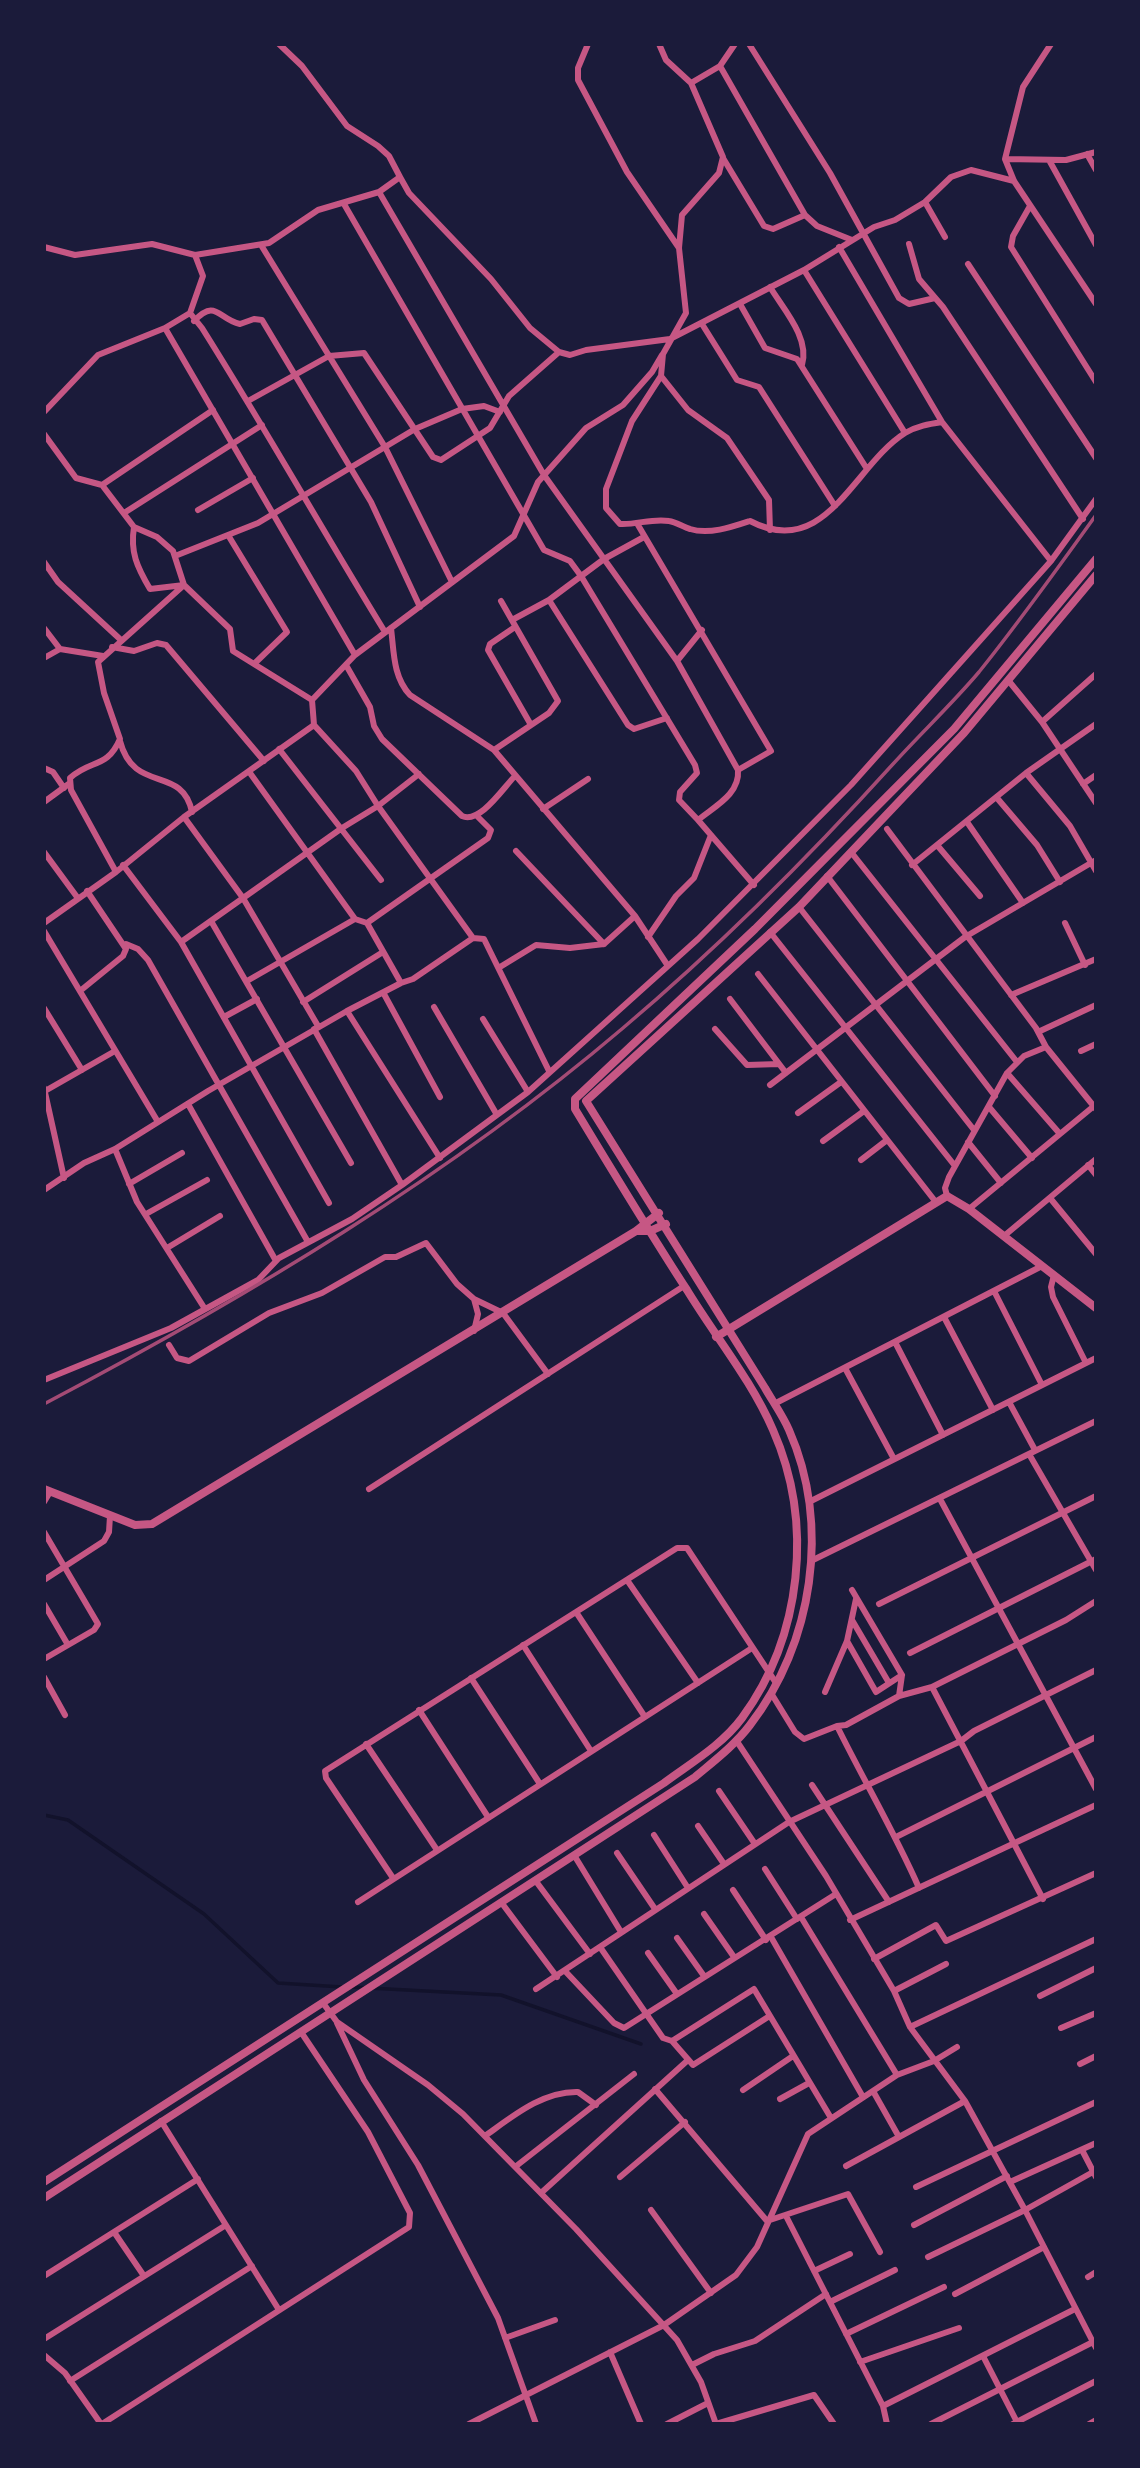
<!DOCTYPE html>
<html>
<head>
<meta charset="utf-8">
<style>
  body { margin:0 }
  #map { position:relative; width:1140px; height:2468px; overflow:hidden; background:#1b1b3a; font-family:"Fira Sans",sans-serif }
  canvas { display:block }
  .frame { position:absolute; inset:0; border:46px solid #1b1b3a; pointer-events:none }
</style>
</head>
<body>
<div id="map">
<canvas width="1140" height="2468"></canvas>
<div class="frame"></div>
</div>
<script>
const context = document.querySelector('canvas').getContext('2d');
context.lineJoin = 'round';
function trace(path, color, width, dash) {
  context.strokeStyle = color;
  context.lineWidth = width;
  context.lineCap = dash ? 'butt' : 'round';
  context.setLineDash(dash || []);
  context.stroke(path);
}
trace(new Path2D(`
  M 44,1815 L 68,1820 L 204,1914 L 278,1983 L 342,1987
  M 350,1987 L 501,1995 L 641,2044`), '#12122b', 3.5);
trace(new Path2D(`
  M 279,44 L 302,66 L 347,126 L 378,146 L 389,156 L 400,177 L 379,192 L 544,475 L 677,661
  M 588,44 L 578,68 L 578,80 L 627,172 L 679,248
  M 659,44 L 666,60 L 691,83 L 723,157 L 719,173 L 682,215 L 679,248 L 686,313 L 663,354 L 661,376 L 632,421 L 606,489 L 606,508 L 620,524 C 637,525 652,518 669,521 C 676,522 683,527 690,529 C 709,535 732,527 750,521 C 826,561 854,465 905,433 C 917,426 929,424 942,422
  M 749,44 L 830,173 L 899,298 L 909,304 L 935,298
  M 1051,44 L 1023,87 L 1005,159 L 1014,181 L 1096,304
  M 720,66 L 805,215 L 817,226 L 852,240
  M 691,83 L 720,66 L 735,44
  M 1087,154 L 1096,170
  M 723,158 L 764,226 L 773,229 L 805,215
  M 1005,159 L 1066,160 L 1096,152
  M 1049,160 L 1096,245
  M 400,177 L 409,193 L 491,279 L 530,328 L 559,352 L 570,355 L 586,350 L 670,339 L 804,270 L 874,227 L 895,220 L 925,202 L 951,177 L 971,170 L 1014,181
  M 925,202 L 945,237
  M 344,204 L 544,550 L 570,561 L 581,576 L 695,765 L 697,773 L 680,792 L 679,800 L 698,820
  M 1030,206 L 1013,236 L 1011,247 L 1096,382
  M 909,244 L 919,279 L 943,307 L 1083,519
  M 261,245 L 385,447 L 452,582
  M 44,247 L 75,255 L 152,244 L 195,255 L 203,276 L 190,313 L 202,328 C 265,428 323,531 385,632
  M 839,247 L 942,422 L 1051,561
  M 195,255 L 269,243 L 318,210 L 379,192
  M 968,264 L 1096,458
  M 804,270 L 905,433
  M 770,287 C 784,310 810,338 802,365
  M 740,304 L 765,348 L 797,359 L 867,469
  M 194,321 C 216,298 218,319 240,324 L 254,319 L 262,320 L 371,502 L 420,607
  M 702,324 L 737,380 L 759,387 L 835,506
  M 165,328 L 355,655
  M 661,376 L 688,410 L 727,438 L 769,500 L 770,530
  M 248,401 L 329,356 L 364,353 L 433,457 L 441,460 L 490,428 L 509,396 L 559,352
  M 44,412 L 98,355 L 165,328 L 190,313
  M 44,434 L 76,478 L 102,485 L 134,527 L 157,537 L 173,551 L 184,585 L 98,662 L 104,693 L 120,739 C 107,769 91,759 70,778 L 71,790 L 116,872
  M 102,485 L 213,410
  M 198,510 L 253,478
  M 124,513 L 262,425
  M 638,525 L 771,751 L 738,770 C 740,794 715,806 698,820 L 754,885
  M 228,535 L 287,632 L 254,664
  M 644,537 L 604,559 L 549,600 L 628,725 L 634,729 L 667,718
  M 175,556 L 258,523 L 415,429 L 462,409 L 484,406 L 500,412
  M 44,562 L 58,582 L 121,640
  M 512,620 L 549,600
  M 515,627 L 490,644 L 488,650 L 531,725
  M 44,628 L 60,649
  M 391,628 C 394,652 393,677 410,695 L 494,750 L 635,916 L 604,944 L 516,851
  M 702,630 L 677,661 L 738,770
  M 112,647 L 134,651 L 157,643 L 166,645 L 264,761
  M 44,658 L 60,649 L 103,656
  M 346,665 L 370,707 L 374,726 L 382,739 L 462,816 C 480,824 503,788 515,776
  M 1096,674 L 1042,722 L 1096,803
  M 1008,680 L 1042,722
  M 312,700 L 355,655 L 514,536 L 538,482 L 586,428 L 623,405 L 652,372 L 662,355
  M 314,725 L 356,771 L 378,806 L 419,774
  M 120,741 C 134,795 182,764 192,812
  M 279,749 L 381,880
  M 494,750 L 549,713 L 558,701 L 501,601
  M 44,768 L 53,772 L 64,788
  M 250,773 L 355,919 L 367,923 L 401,983 L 347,1011
  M 1026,773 L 1070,826 L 1096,871
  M 1083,784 L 1096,775
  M 997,798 L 1037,845 L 1060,882
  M 44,802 L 70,783
  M 543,809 L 588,779
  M 184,817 L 243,898 L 318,1026
  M 967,822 L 1023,903
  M 887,829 L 1036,1028 L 1046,1047 L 1096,1109
  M 937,845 L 980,896
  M 44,852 L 77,897
  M 851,852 L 1017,1062
  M 123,865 L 181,942 L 329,1203
  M 912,865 L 1026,773 L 1096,724
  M 827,876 L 995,1096
  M 799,907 L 974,1130
  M 635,916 L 668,966
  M 211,921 L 351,1163
  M 44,923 L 116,872 L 184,817 L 314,725 L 312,700 L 233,651 L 230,629 L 184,585 L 150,589 C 137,567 130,552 134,527
  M 367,923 L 488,838 L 491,830 L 477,816
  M 1065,923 L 1085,965
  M 44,931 L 158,1122
  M 770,932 L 955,1166
  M 648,937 L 676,896 L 694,878 L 711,835
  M 473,938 L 484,939 L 549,1071
  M 181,942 L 342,828 L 378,806 L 473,938 L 413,979 L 401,983
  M 126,944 L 138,949 L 148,960 L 308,1242
  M 500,967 L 536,945 L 570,948 L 604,944
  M 758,974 L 935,1201
  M 247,981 L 355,919
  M 80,991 L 123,956 L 126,949 L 87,891
  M 384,994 L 440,1097
  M 1011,995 L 1096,959
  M 730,999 L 786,1073
  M 303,1002 L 383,952
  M 434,1007 L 497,1115
  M 44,1008 L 82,1070
  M 224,1017 L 257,999
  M 483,1019 L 528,1092
  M 314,1029 L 402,1185
  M 715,1029 L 747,1065 L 779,1064
  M 1038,1032 L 1096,1005
  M 1081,1051 L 1096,1044
  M 1007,1073 L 1060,1134
  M 770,1085 L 965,937 L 1096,860
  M 44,1088 L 64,1178
  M 45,1091 L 115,1051
  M 188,1104 L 276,1261
  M 989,1107 L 1032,1158
  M 798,1113 L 841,1082
  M 823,1141 L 864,1111
  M 968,1142 L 1001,1183
  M 115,1149 L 137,1202 L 205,1309
  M 861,1160 L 887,1140
  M 1088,1165 L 1096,1175
  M 129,1184 L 182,1153
  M 44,1190 L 84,1163 L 115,1149 L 208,1091 L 347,1011 L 440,1158
  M 947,1196 L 945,1188 L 949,1177 L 1007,1073 L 1024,1056 L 1046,1047
  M 1050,1198 L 1096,1254
  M 969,1209 L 1094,1106
  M 146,1214 L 207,1180
  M 1004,1236 L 1096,1159
  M 167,1248 L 220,1216
  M 1054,1275 L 1051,1287 L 1053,1297 L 1086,1363
  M 994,1291 L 1042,1385
  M 944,1317 L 993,1410
  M 474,1331 L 478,1314 L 474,1299
  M 895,1342 L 943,1435
  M 169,1345 L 177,1358 L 189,1361 L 269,1313 L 322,1293 L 385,1257 L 396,1257 L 426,1243 L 457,1284 L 474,1299 L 503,1313 L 548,1374
  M 845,1368 L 894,1459
  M 44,1380 L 171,1328 L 258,1280 L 279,1258 L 352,1219 L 402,1185 L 528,1092 L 698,939 L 851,785 L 1051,561 L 1096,499
  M 1009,1402 L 1035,1450
  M 774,1404 L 1042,1266
  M 1029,1454 L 1096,1570
  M 369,1489 L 684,1286
  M 940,1499 L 1096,1789
  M 44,1502 L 50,1492
  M 809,1502 L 1096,1358
  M 44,1532 L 98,1624 L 94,1630 L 44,1659
  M 813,1560 L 1096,1421
  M 44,1580 L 104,1541 L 109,1532 L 110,1516
  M 627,1580 L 698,1683
  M 852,1590 L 902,1675 L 899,1696
  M 44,1604 L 68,1645
  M 879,1604 L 1096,1496
  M 576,1612 L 645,1717
  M 852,1620 L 889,1683
  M 847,1641 L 876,1692 L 902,1675
  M 523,1645 L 591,1751
  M 910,1653 L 1096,1559
  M 44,1677 L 65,1715
  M 471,1678 L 540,1784
  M 932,1687 L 1043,1899
  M 825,1692 L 847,1641 L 856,1599
  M 771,1693 L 795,1732 L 804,1739 L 837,1726
  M 419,1710 L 488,1817
  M 736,1740 L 826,1876 L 894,1991 L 910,2027 L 965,2101 L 1025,2210 L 1093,2172
  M 366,1744 L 437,1850
  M 812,1785 L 889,1902
  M 719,1791 L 755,1844
  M 698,1826 L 724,1864
  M 654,1835 L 688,1888
  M 896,1837 L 1096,1737
  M 617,1853 L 655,1909
  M 574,1855 L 621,1932
  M 765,1869 L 797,1919
  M 393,1878 L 326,1778 L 325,1771 L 677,1548 L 687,1548 L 776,1683
  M 535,1880 L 590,1954
  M 919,1888 C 895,1833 864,1781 837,1726 L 846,1725 L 899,1696 L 932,1687 L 1066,1620 L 1096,1601
  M 733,1890 L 766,1940
  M 358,1902 L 752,1648
  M 501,1902 L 557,1977
  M 704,1914 L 734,1957
  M 801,1917 L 897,2075
  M 850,1920 L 1096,1805
  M 771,1937 L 863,2097
  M 677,1938 L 704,1976
  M 600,1947 L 663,2038 L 672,2041 L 693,2065 L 768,2017
  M 648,1953 L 677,1994
  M 874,1959 L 936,1925 L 946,1941 L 1096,1873
  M 565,1971 L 614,2023 L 624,2028 L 836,1894
  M 536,1989 L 789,1822 L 961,1741 L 974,1731 L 1096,1670
  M 894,1991 L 946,1964
  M 1040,1996 L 1096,1968
  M 323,2003 L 337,2022 L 428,2085 L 463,2114 L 576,2229 L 677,2340 L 701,2382 L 716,2424
  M 337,2023 L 364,2080 L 418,2165 L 498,2318 L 536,2424
  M 910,2027 L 1096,1939
  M 1061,2028 L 1096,2013
  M 672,2041 L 754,1989 L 831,2118
  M 1080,2064 L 1096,2056
  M 655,2089 L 767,2221 L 848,2194 L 880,2252
  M 743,2090 L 793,2056
  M 873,2091 L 899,2137
  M 780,2099 L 809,2083
  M 161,2121 L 279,2310
  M 485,2136 C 513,2116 543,2091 578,2092 L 596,2105
  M 1082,2150 L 1096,2177
  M 846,2166 L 965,2101
  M 515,2167 L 634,2074
  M 620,2177 L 685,2122
  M 1010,2182 L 1096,2143
  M 916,2187 L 1096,2102
  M 541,2193 L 688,2060
  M 651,2210 L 711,2293
  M 786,2216 L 883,2406 L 887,2424
  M 914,2225 L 1007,2176
  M 114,2232 L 144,2276
  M 928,2257 L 1025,2210 L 1096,2348
  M 814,2271 L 850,2254
  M 44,2276 L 198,2179
  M 1088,2277 L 1096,2272
  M 955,2294 L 1044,2247
  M 830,2302 L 895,2270
  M 846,2334 L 944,2287
  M 505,2338 L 555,2320
  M 44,2339 L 226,2225
  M 610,2352 L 641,2424
  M 44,2355 L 65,2373 L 101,2424
  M 983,2356 L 1018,2424
  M 860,2362 L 959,2328
  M 692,2365 L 714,2354 L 755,2341 L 826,2294
  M 70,2381 L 252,2266
  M 883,2406 L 1075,2309
  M 102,2424 L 409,2227 L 410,2213 L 368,2132 L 301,2032
  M 469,2424 L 664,2325 L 736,2275 L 757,2247 L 808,2134 L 897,2075 L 934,2061 L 957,2047
  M 667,2424 L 708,2403
  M 716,2424 L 814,2395 L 834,2424
  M 931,2424 L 1093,2342
  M 1013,2424 L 1096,2381
  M 1089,2424 L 1096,2420`), '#c65784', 6);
trace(new Path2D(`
  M 659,1213 L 636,1231 L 650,1231 L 666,1224
  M 716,1337 L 947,1196 L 969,1209 L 1096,1308
  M 44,1489 L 135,1525 L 152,1524 L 636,1231
  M 44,2182 L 664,1783 C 691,1763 722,1745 742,1718 C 802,1636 814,1523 773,1430 C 752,1381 715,1336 687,1290 C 648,1230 612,1170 575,1109 L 575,1099 L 755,929 L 954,729 L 1096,559
  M 44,2198 L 695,1777 C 714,1761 735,1745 750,1725 C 813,1644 831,1525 789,1430 C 783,1416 773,1402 765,1388 L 586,1101 L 799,907 L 964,733 L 1096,575`), '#c65784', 8);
trace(new Path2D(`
  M 44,1404 C 247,1297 448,1177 623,1028 C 720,946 808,858 893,764 C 921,733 952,704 979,672 C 1020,621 1058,568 1096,515`), '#a44b75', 3.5);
</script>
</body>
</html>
